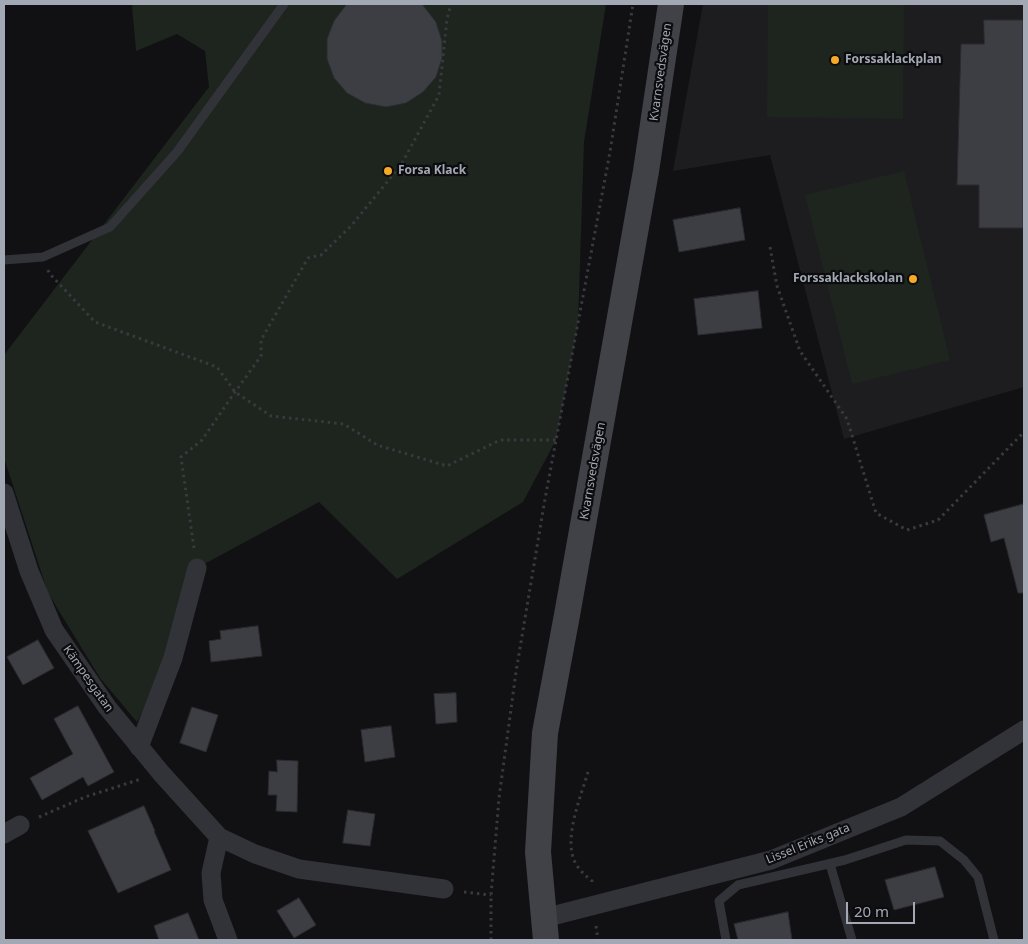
<!DOCTYPE html>
<html>
<head>
<meta charset="utf-8">
<style>
  body { margin:0 }
  #map { position:relative; width:1028px; height:944px; overflow:hidden; background:#111113; font-family:"Noto Sans",sans-serif }
  canvas { display:block }
  .frame { position:absolute; inset:0; border:5px solid #a2a8b4; pointer-events:none }
  .scale { position:absolute; left:846px; top:902px; width:69px; height:22px; box-sizing:border-box; border:2px solid #a2a8b4; border-top:0; padding-left:6px; font-size:15px; line-height:18px; white-space:nowrap; color:#a2a8b4; -webkit-text-stroke:4px #0c0c0e; paint-order:stroke }
</style>
</head>
<body>
<div id="map">
<canvas width="1028" height="944"></canvas>
<div class="frame"></div>
<div class="scale">20 m</div>
</div>
<script>
const context = document.querySelector('canvas').getContext('2d');
context.lineJoin = 'round';
function paint(path, color) {
  context.fillStyle = color;
  context.fill(path, 'evenodd');
}
function trace(path, color, width, dash) {
  context.strokeStyle = color;
  context.lineWidth = width;
  context.lineCap = dash ? 'butt' : 'round';
  context.setLineDash(dash || []);
  context.stroke(path);
}
function label(font, color, halo, rows, align = 'center') {
  context.font = font + ' "Noto Sans",sans-serif';
  context.lineWidth = 4.5;
  context.setLineDash([]);
  context.textBaseline = 'middle';
  context.strokeStyle = halo;
  context.fillStyle = color;
  for (const [text, x, y, turn = 0] of rows) {
    context.save();
    context.translate(x, y);
    context.rotate((+turn || 0) * Math.PI / 180);
    context.textAlign = isNaN(turn) ? turn : align;
    if (halo) context.strokeText(text, 0, 0);
    context.fillText(text, 0, 0);
    context.restore();
  }
}
paint(new Path2D(`
  M 703,4 L 1024,4 L 1024,387 L 844,439 L 770,155 L 673,171 Z`), '#1d1d20');
paint(new Path2D(`
  M 133,4 L 606,4 L 584,142 L 578,324 L 556,440 L 523,502 L 397,579 L 319,502 L 197,568 L 173,658 L 137,722 L 100,678 L 48,593 L 4,458 L 4,355 L 209,87 L 205,51 L 177,34 L 136,51 L 132,6 Z
  M 768,4 L 904,4 L 903,119 L 767,117 Z
  M 904,171 L 950,360 L 852,384 L 805,195 Z`), '#1d251e');
const building = new Path2D(`
  M 347,4 L 422,4 L 436,22 L 442,41 L 442,58 L 436,77 L 423,92 L 406,103 L 386,107 L 365,103 L 347,93 L 334,78 L 327,59 L 327,39 L 334,21 Z
  M 984,20 L 1023,20 L 1023,228 L 979,228 L 979,185 L 957,185 L 961,44 L 984,44 Z
  M 740,208 L 745,240 L 679,252 L 673,220 Z
  M 758,291 L 762,328 L 698,335 L 694,299 Z
  M 1024,504 L 1024,593 L 1018,593 L 1004,538 L 991,542 L 984,515 Z
  M 258,626 L 262,656 L 211,662 L 209,641 L 221,639 L 220,631 Z
  M 38,640 L 54,668 L 23,685 L 7,657 Z
  M 456,693 L 457,722 L 436,724 L 434,694 Z
  M 78,706 L 114,772 L 88,786 L 83,777 L 42,800 L 30,778 L 73,754 L 54,719 Z
  M 192,707 L 218,715 L 206,752 L 180,743 Z
  M 391,726 L 395,757 L 365,762 L 361,730 Z
  M 277,760 L 298,761 L 297,812 L 276,811 L 277,795 L 268,795 L 269,771 L 277,772 Z
  M 144,806 L 155,831 L 154,831 L 171,870 L 118,893 L 88,831 Z
  M 348,810 L 375,814 L 370,846 L 343,843 Z
  M 935,867 L 944,897 L 894,910 L 885,880 Z
  M 299,898 L 316,925 L 294,938 L 277,911 Z
  M 788,912 L 792,940 L 738,940 L 734,924 Z
  M 188,913 L 199,940 L 159,940 L 154,926 Z`);
paint(building, '#3d3e43');
trace(building, '#2b2b2f', 1);
trace(new Path2D(`
  M 770,247 L 777,286 L 800,351 L 847,419 L 876,513 L 907,530 L 938,520 L 1024,432
  M 48,270 L 49,273 L 95,322 L 217,367 L 235,392 L 271,416 L 344,424 L 377,445 L 447,466 L 500,440 L 556,440
  M 194,548 L 181,457 L 202,440 L 235,392 L 261,356 L 261,340 L 308,258 L 321,255 L 351,226 L 401,165 L 439,95 L 447,19 L 451,4
  M 588,772 C 581,796 562,841 576,864 C 580,871 586,876 592,881 L 592,885
  M 39,817 L 85,797 L 141,779
  M 464,892 L 491,895
  M 596,926 L 598,940
  M 491,940 L 491,895 L 499,798 L 516,672 L 545,499 L 610,152 L 633,4`), '#383a3f', 3, [2.5, 4]);
trace(new Path2D(`
  M 4,260 L 43,257 L 110,227 L 177,152 L 284,4
  M 830,864 L 852,940
  M 726,940 L 719,901 L 738,885 L 845,860 L 906,840 L 940,841 L 964,860 L 978,877 L 994,940`), '#323338', 9);
trace(new Path2D(`
  M 4,493 L 29,571 L 54,630 L 107,707 L 161,773 L 219,837 L 255,854 L 299,869 L 444,889
  M 139,747 L 173,658 L 197,568
  M 4,834 L 20,825
  M 219,837 L 211,873 L 213,900 L 228,940
  M 544,918 L 771,860 L 901,807 L 1024,730`), '#323338', 19);
trace(new Path2D(`
  M 546,940 L 538,852 L 545,733 L 567,615 L 646,171 L 671,4`), '#404248', 26);
for (const [x, y, r, color] of [
  [835,60,5,"#f6aa26"],
  [388,171,5,"#f6aa26"],
  [913,279,5,"#f6aa26"]
]) {
  const dot = new Path2D();
  dot.arc(x, y, r, 0, 2 * Math.PI);
  context.fillStyle = color;
  context.fill(dot);
  trace(dot, '#0c0c0e', 2);
}
label('bold 12px', '#a2a8b4', '#0c0c0e', [
  ["Forssaklackplan",845,60],
  ["Forsa Klack",398,171],
  ["Forssaklackskolan",903,279,"right"]
], 'left');
label('12px', '#a2a8b4', '#0c0c0e', [
  ["Kvarnsvedsvägen",661,72,-82],
  ["Kvarnsvedsvägen",593,471,-80],
  ["Kämpesgatan",88,679,55],
  ["Lissel Eriks gata",808,844,-22]
]);
</script>
</body>
</html>
